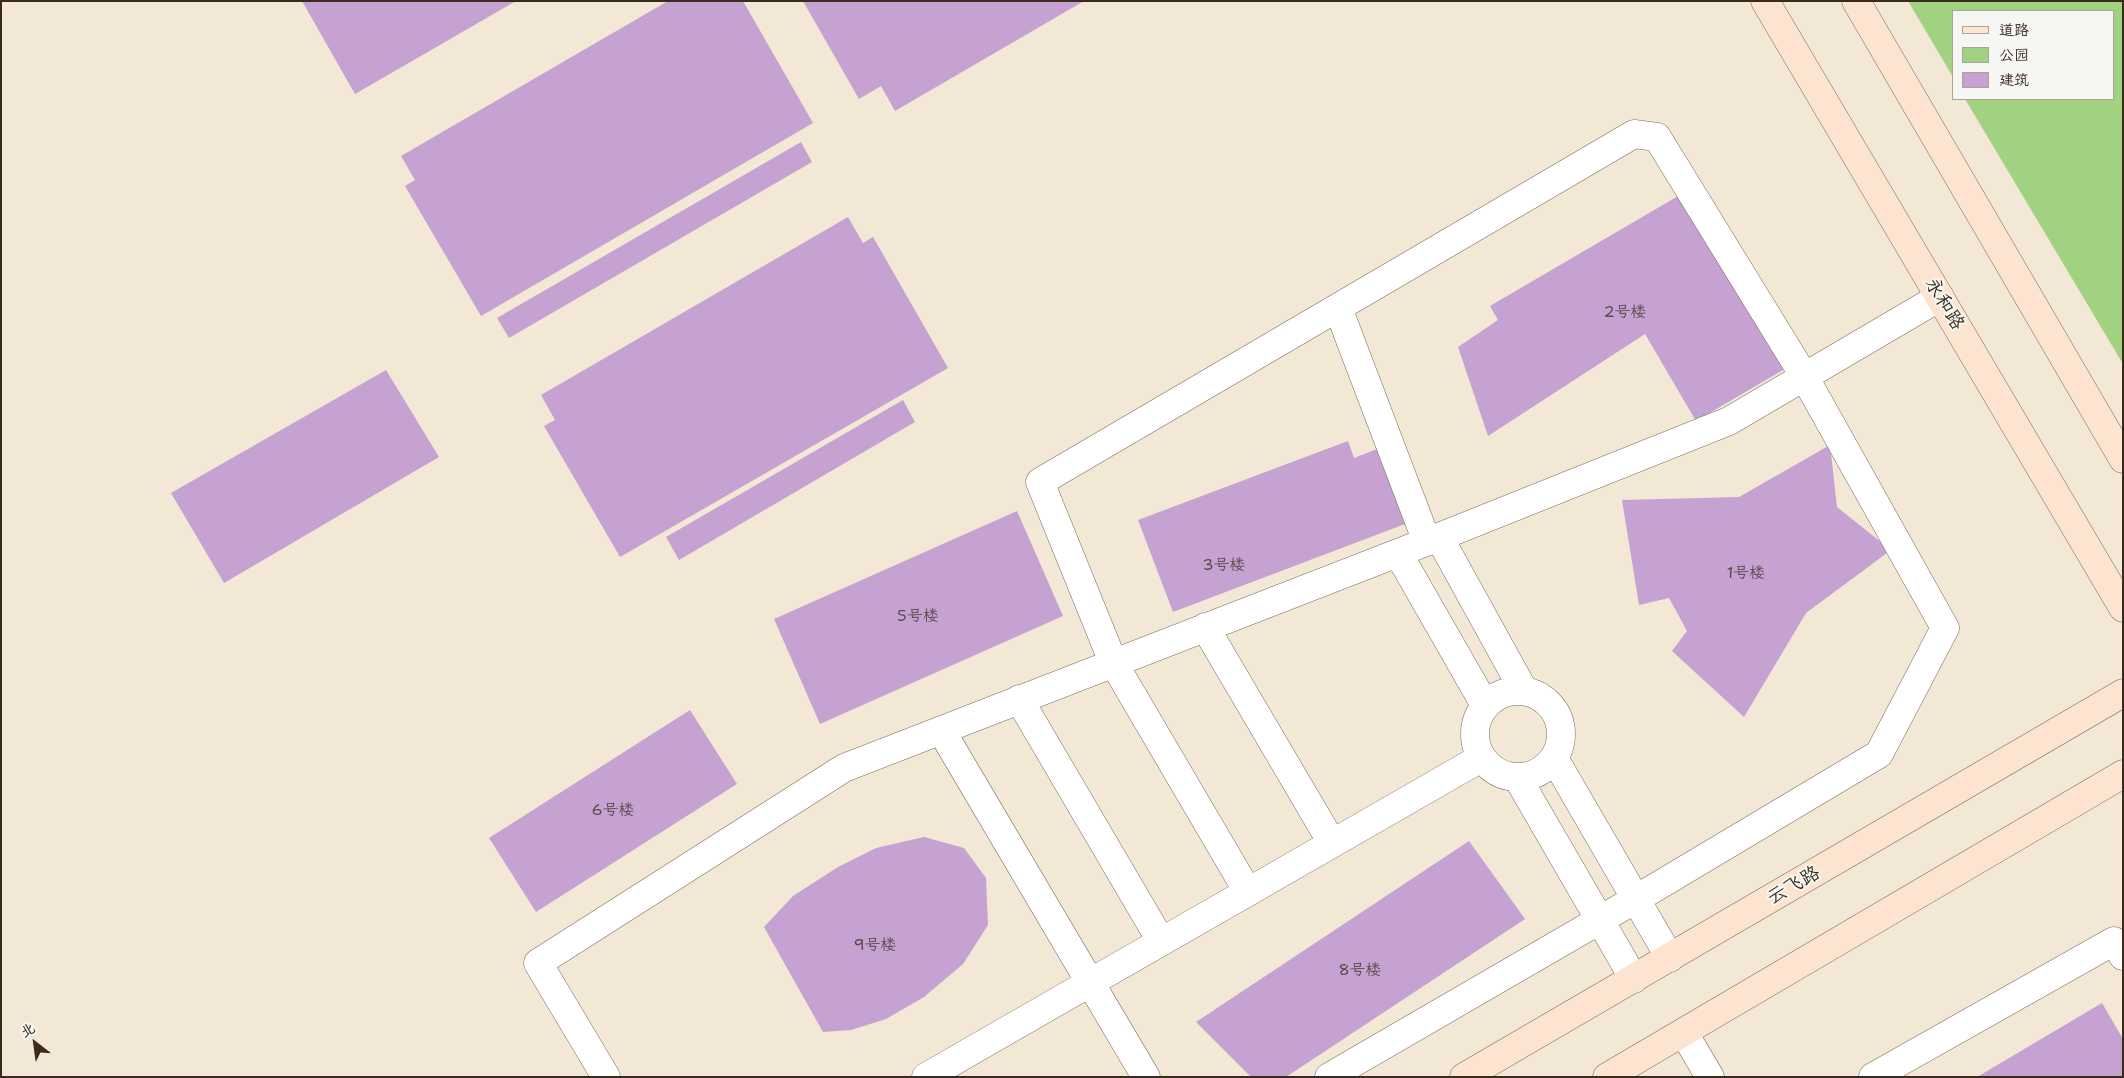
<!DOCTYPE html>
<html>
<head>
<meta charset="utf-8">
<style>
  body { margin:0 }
  #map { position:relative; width:2124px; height:1078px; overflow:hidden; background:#f2e8d5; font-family:"Shantell Sans","LXGW WenKai TC",sans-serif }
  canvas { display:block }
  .frame { position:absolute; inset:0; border:2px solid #3b2a1e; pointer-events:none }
  .legend { position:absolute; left:1952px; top:10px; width:162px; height:90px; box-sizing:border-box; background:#f6f6f2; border:1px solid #aba49d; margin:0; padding:6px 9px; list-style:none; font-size:15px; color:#3b2a1e }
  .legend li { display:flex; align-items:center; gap:10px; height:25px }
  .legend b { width:25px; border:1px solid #aba49d }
  .north { position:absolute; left:10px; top:1018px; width:50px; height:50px; -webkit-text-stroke:4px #f6f6f2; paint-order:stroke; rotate:330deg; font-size:14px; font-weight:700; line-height:20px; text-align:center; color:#3b2a1e }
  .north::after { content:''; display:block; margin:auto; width:18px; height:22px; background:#3b2a1e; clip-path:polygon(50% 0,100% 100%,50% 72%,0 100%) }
</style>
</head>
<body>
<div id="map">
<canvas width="2124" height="1078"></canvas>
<div class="frame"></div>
<ul class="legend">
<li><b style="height:6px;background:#fde4d0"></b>道路</li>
<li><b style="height:14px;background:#a1d281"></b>公园</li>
<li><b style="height:14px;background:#c5a2d1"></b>建筑</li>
</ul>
<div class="north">北</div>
</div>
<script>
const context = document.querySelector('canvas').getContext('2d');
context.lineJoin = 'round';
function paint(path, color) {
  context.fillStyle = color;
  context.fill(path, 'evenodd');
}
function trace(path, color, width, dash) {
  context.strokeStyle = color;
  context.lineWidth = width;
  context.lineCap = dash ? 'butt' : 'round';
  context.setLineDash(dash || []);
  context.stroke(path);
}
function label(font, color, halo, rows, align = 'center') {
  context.font = font + ' "Shantell Sans","LXGW WenKai TC",sans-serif';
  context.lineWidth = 4;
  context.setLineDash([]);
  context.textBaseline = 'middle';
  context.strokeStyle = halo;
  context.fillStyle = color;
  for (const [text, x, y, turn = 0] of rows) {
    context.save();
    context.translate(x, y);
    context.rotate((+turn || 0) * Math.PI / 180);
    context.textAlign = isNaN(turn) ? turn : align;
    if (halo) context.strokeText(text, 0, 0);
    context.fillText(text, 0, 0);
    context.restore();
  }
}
paint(new Path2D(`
  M 1908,1 L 2123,1 L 2123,364 L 1965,99 L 2113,99 L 2113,11 L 1953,11 L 1953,77 Z`), '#a1d281');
paint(new Path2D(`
  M 302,1 L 516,1 L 355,94 Z
  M 668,1 L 743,1 L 813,123 L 481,316 L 405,186 L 415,180 L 401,156 Z
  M 803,1 L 1084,1 L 895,111 L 881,86 L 859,99 Z
  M 801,142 L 812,162 L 509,338 L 497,318 Z
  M 1685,192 L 1788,367 L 1696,421 L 1645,334 L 1488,436 L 1458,347 L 1498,320 L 1490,306 Z
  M 848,217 L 863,243 L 873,237 L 948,368 L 620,557 L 544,426 L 555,420 L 541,395 Z
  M 386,370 L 439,457 L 224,583 L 171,493 Z
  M 903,400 L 915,422 L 679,560 L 666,537 Z
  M 1348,441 L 1354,458 L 1385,446 L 1413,521 L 1173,612 L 1138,520 Z
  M 1830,445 L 1837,507 L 1891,550 L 1806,613 L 1744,717 L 1672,651 L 1687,631 L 1669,598 L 1639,605 L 1622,500 L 1739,497 Z
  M 1017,511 L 1063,616 L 820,724 L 774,619 Z
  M 690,710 L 737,784 L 536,912 L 489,838 Z
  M 924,837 L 964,848 L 986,878 L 988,925 L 963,964 L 924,997 L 886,1019 L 851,1030 L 823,1032 L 764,927 L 793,896 L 838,867 L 876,848 Z
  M 1469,841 L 1525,919 L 1286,1077 L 1251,1077 L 1196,1022 Z
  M 2102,1003 L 2123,1039 L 2123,1077 L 1977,1077 Z`), '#c5a2d1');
const street = new Path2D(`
  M 1338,308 L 1427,542
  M 1439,537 L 1524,691
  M 1398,553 L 1485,705
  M 1205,627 L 1332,843
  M1475 734a43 43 0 1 1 86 0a43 43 0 1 1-86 0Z
  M 1019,699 L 1161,941
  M 941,730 L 1146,1077
  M 1554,758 L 1670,958
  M 1517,777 L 1634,979
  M 1248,892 L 1113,662 L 1040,482 L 1634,134 L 1657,137 L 1804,376 L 1945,628 L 1879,754 L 1636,899 L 1329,1077
  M 1684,1033 L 1710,1077
  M 606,1077 L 538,963 L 844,768 L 1439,537 L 1729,421 L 1940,297
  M 926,1077 L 1481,758
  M 1873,1077 L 2114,941 L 2123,956`);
const secondary = new Path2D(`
  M 1765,1 L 2123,608
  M 1856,1 L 2123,459
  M 1464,1077 L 2123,693
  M 1607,1077 L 2123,774`);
trace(street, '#7b6c5e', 29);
trace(secondary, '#7b6c5e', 29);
trace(street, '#fff', 28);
trace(secondary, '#fde4d0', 28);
label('16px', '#5e484b', null, [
  ["2号楼",1625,313],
  ["3号楼",1224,566],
  ["1号楼",1746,574],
  ["5号楼",918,617],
  ["6号楼",613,811],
  ["9号楼",875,946],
  ["8号楼",1360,971]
]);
label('19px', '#3b2a1e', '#f6f6f2', [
  ["永和路",1944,304,59],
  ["云飞路",1794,886,-30]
]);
</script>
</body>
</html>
